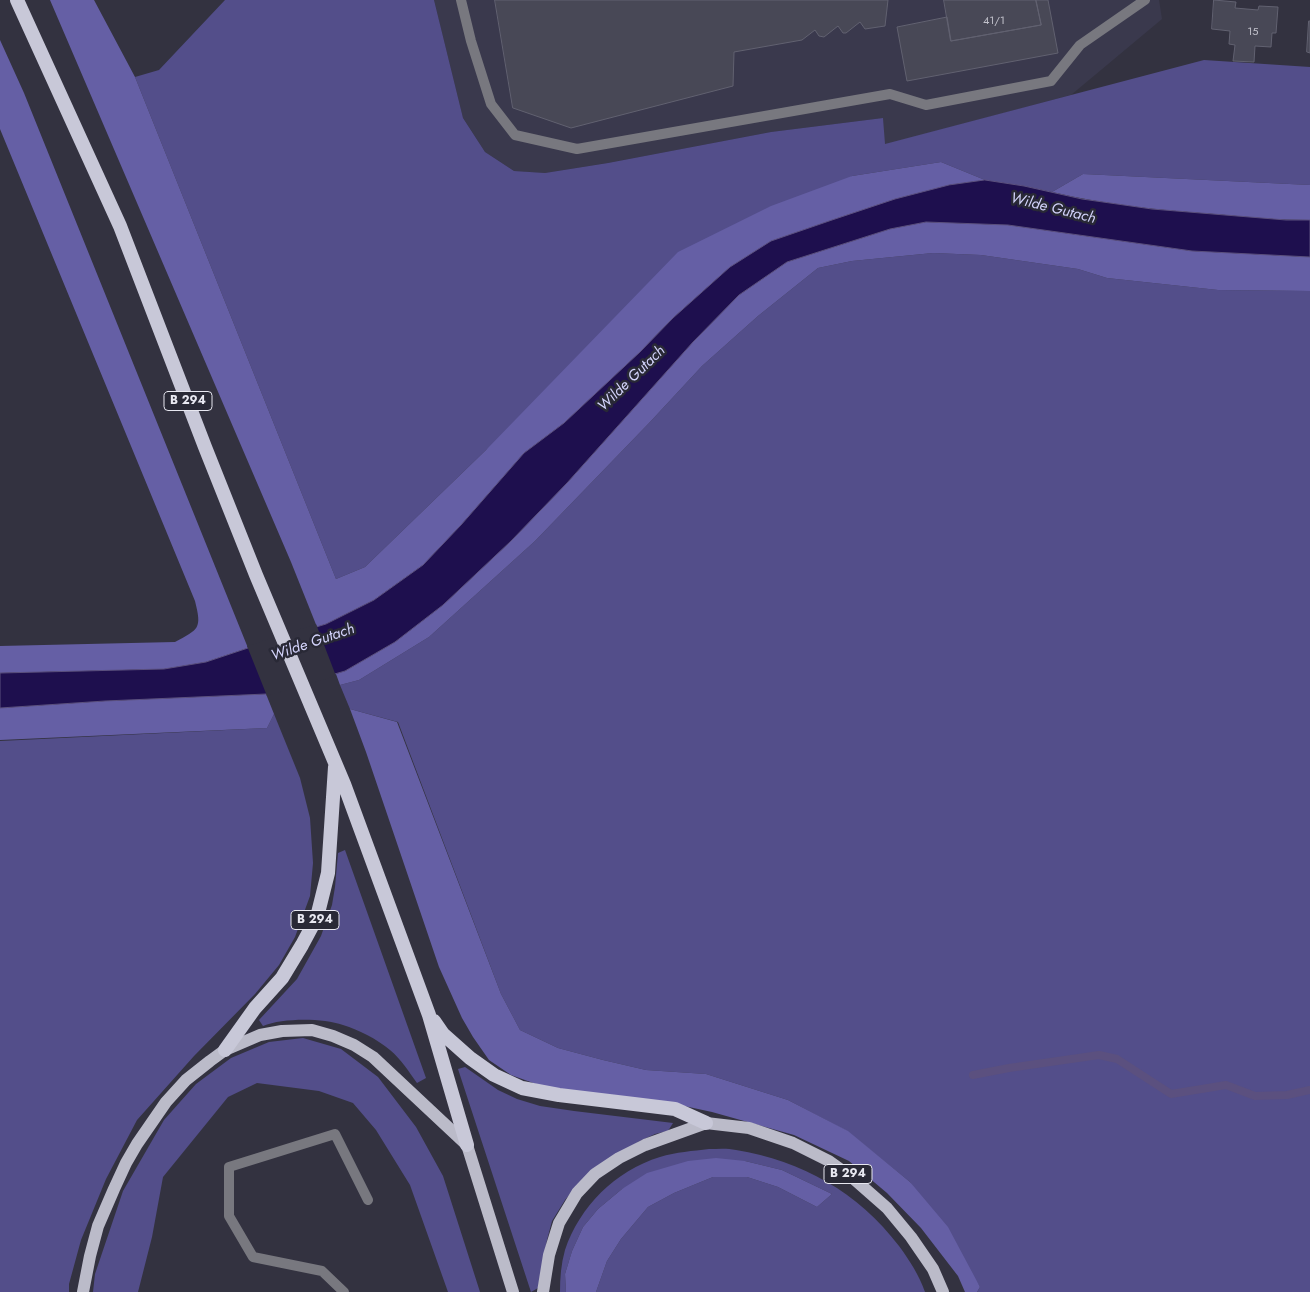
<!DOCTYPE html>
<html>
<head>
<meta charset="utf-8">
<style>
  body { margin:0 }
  canvas { display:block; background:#333240 }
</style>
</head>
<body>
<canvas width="1310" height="1292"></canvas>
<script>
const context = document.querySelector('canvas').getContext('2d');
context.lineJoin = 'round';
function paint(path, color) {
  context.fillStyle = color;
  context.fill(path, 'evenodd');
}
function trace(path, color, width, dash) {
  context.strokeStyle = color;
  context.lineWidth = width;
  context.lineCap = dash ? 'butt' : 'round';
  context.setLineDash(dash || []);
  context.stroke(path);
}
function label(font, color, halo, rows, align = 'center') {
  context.font = font + ' Jost,sans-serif';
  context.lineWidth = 5;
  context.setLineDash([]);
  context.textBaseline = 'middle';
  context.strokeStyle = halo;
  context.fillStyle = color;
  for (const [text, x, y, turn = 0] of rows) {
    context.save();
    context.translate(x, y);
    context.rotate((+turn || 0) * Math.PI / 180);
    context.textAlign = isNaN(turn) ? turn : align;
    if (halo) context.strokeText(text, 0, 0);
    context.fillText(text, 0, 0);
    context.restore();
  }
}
paint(new Path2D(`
  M 434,0 L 1159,0 L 1162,19 L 1071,95 L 884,145 L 883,118 L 771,132 L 608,163 L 545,173 L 514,171 L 485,152 L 471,130 L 463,118 Z`), '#3a394d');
paint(new Path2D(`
  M 225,0 L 434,0 L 463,118 L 485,152 L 514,171 L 545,173 L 608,163 L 771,132 L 883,118 L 885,144 L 1204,60 L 1310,67 L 1310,185 L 1083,174 L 1052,192 L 1024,186 L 985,180 L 941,162 L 852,176 L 486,450 L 365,567 L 336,579 L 135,77 L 159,70 Z
  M 933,253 L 981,255 L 1078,269 L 1107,278 L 1218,290 L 1310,291 L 1310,1292 L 977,1292 L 980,1287 L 910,1182 L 847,1131 L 788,1100 L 706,1074 L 646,1070 L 603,1060 L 558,1048 L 520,1030 L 501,994 L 398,722 L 350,709 L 340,685 L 359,680 L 429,637 L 535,541 L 650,422 L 702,366 L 758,316 L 818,268 L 852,261 Z
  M 274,714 L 300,778 L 310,818 L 313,863 L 310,896 L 295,937 L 279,965 L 255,994 L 194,1056 L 137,1120 L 106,1179 L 81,1240 L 69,1284 L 69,1292 L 0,1292 L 0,741 L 267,728 Z
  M 345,850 L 426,1078 L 417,1083 C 409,1072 401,1059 390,1050 C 377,1039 359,1030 343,1025 C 322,1018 283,1018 263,1026 L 259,1020 L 297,979 L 321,936 L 332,905 L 335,887 L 338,853 Z
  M 303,1038 L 341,1049 L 378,1077 L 416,1127 L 443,1176 L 480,1292 L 448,1292 L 410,1185 L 376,1130 L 353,1103 L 319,1091 L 257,1083 L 228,1097 L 163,1177 L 152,1237 L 138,1292 L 93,1292 L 95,1274 L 123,1191 L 164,1120 L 196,1084 L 231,1058 L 269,1042 Z
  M 465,1067 L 498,1090 L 517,1099 L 540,1106 L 574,1111 L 673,1123 L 668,1131 L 655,1134 L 638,1142 L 581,1181 L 565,1200 L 552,1221 L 547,1240 L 538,1288 L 531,1292 L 458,1069 Z
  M 709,1149 C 718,1149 727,1148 736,1150 C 802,1161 858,1192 899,1246 C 910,1261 919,1275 925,1292 L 596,1292 L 607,1261 L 621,1239 L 648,1207 L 674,1193 L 713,1177 L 747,1177 L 778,1187 L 817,1207 L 832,1194 L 782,1170 L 745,1161 L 622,1189 L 598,1209 L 583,1227 L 572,1251 L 565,1274 L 566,1292 L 560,1292 C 560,1278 561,1264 565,1250 C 580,1206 615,1171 660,1157 C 676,1152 693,1151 709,1149 Z`), '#534e8a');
paint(new Path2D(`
  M 50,0 L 94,0 L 135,77 L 336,579 L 365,567 L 486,450 L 678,252 L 771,206 L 852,176 L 941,162 L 985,180 L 949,185 L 730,267 L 673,318 L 640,352 L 564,423 L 524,453 L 461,525 L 423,565 L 374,600 L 326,624 L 317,627 L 291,562 Z
  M 0,40 L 24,93 L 248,648 L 206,662 L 164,669 L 0,673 L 0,646 L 175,642 C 199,629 202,629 195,601 L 0,129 Z
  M 1083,174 L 1310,185 L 1310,220 C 1278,220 1246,217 1215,214 C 1160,210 1106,205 1052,192 Z
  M 926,222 L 1008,225 L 1192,251 L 1310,257 L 1310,291 L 1218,290 L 1107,278 L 1078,269 L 981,255 L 933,253 L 852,261 L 818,268 L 758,316 L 702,366 L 650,422 L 535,541 L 429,637 L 359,680 L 340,685 L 336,674 L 345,671 L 395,642 L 443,605 L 511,541 L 567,483 L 693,342 L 739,295 L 787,262 L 890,229 Z
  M 266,694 L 274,714 L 267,728 L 0,740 L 0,708 L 105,701 Z
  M 350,709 L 397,722 L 501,994 L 520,1030 L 558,1048 L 603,1060 L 646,1070 L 706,1074 L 788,1100 L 848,1131 L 910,1182 L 948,1227 L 980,1287 L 977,1292 L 965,1292 L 958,1276 L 921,1228 L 887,1193 L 849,1161 L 794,1135 L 712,1112 L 661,1101 L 550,1089 L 511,1075 L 489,1060 L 473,1037 L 462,1018 L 439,967 L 366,752 Z
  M 716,1158 L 745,1161 L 782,1170 L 832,1194 L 817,1207 L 778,1187 L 747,1177 L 713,1177 L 674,1193 L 648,1207 L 621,1239 L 607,1261 L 596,1292 L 566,1292 L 565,1274 L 572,1251 L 583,1227 L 598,1209 L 622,1189 L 647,1173 L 688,1161 Z`), '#655fa5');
const water = new Path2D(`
  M 985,180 L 1024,186 L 1082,199 L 1152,209 L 1286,220 L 1310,220 L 1310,257 L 1192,251 L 1008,225 L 926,222 L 890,229 L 787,262 L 739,295 L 693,342 L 567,483 L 511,541 L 443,605 L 395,642 L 345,671 L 266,694 L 105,701 L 0,708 L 0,673 L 164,669 L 206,662 L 248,648 L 326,624 L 374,600 L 423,565 L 461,525 L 524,453 L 564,423 L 640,352 L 673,318 L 730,267 L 771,241 L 832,220 L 895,199 L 949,185 Z`);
paint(water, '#1e0f4e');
trace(water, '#5b507f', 1);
paint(new Path2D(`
  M 316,624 L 336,676 L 267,696 L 247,646 Z`), '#333240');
trace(new Path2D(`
  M 973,1075 L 1009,1068 L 1099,1055 L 1117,1059 L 1171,1094 L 1226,1085 L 1255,1096 L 1287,1095 L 1310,1090`), '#5b507f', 8);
const building = new Path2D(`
  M 495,0 L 888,0 L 885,26 L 865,29 L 860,22 L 846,33 L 843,33 L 838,26 L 824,37 L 819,36 L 815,30 L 802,40 L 734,52 L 733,86 L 571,128 L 513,108 Z
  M 944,0 L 1036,0 L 1041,25 L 951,41 Z
  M 1036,0 L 1048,0 L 1058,53 L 907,81 L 897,27 L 947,17 L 951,41 L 1041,25 Z
  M 1214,0 L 1236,2 L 1235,8 L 1258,10 L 1259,6 L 1278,7 L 1276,33 L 1272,33 L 1271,47 L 1255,46 L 1254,62 L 1233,61 L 1235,45 L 1229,44 L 1230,31 L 1212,29 Z
  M 1309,21 L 1310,21 L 1310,53 L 1307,52 Z`);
paint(building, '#484856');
trace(building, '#616170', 1);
trace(new Path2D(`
  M 461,0 L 471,41 L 491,104 L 515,135 L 577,149 L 890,94 L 926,105 L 1051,81 L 1080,45 L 1145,0
  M 344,1292 L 322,1271 L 253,1257 L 229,1216 L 229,1167 L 335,1134 L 368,1200`), '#78787f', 10);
trace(new Path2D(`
  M 83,1292 L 90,1256 L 98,1226 L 114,1189 L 126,1163 L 137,1144 L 166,1102 L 186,1080 L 210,1061 L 225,1050 L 260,1035 L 282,1031 L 312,1030 L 333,1036 L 354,1045 L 373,1057 L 467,1145 L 513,1292
  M 543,1292 L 549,1255 L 559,1223 L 577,1193 L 595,1174 L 619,1158 L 645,1145 L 706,1123 L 749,1128 L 793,1143 L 829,1161 L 854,1179 L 887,1208 L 911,1237 L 933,1269 L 943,1292`), '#bbbbc9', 12);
trace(new Path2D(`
  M 17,0 L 120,226 L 205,447 L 256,575 L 344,784 L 429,1015 L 467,1145
  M 434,1021 L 443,1034 L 470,1058 L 494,1075 L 522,1088 L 559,1095 L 634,1104 L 675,1109 L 706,1123
  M 225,1050 L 255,1008 L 282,978 L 302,945 L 317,917 L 328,873 L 335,767`), '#c8c8d8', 14);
label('11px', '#c0c0ca', null, [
  ["41/1",994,21],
  ["15",1253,32]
]);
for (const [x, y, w] of [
  [188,401,48],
  [315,920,48],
  [848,1174,48]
]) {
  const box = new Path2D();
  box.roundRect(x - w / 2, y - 9.5, w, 19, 4);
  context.fillStyle = '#292936';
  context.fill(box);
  trace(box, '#e8e8f1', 1);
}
label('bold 12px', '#e8e8f1', null, [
  ["B 294",188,401],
  ["B 294",315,920],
  ["B 294",848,1174]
]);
label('italic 15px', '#d3d3fb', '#292936', [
  ["Wilde Gutach",1053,209,14],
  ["Wilde Gutach",632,379,-44],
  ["Wilde Gutach",313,643,-19]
]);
</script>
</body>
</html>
